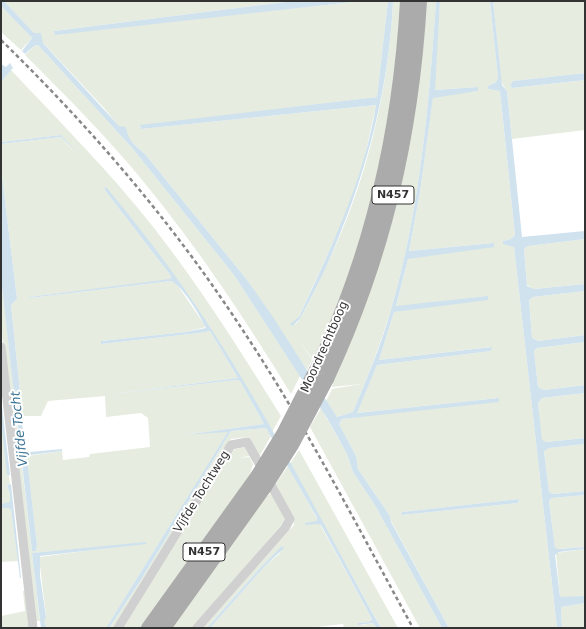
<!DOCTYPE html>
<html>
<head>
<meta charset="utf-8">
<style>
  body { margin:0 }
  #map { position:relative; width:586px; height:629px; overflow:hidden; background:#fff; font-family:"DejaVu Sans",sans-serif }
  canvas { display:block }
  .frame { position:absolute; inset:0; border:2px solid #333; pointer-events:none }
</style>
</head>
<body>
<div id="map">
<canvas width="586" height="629"></canvas>
<div class="frame"></div>
</div>
<script>
const context = document.querySelector('canvas').getContext('2d');
context.lineJoin = 'round';
function paint(path, color) {
  context.fillStyle = color;
  context.fill(path, 'evenodd');
}
function trace(path, color, width, dash) {
  context.strokeStyle = color;
  context.lineWidth = width;
  context.lineCap = dash ? 'butt' : 'round';
  context.setLineDash(dash || []);
  context.stroke(path);
}
function label(font, color, halo, rows, align = 'center') {
  context.font = font + ' "DejaVu Sans",sans-serif';
  context.lineWidth = 4;
  context.setLineDash([]);
  context.textBaseline = 'middle';
  context.strokeStyle = halo;
  context.fillStyle = color;
  for (const [text, x, y, turn = 0] of rows) {
    context.save();
    context.translate(x, y);
    context.rotate((+turn || 0) * Math.PI / 180);
    context.textAlign = isNaN(turn) ? turn : align;
    if (halo) context.strokeText(text, 0, 0);
    context.fillText(text, 0, 0);
    context.restore();
  }
}
paint(new Path2D(`
  M 4,1 L 293,1 L 54,31 L 55,34 L 362,1 L 388,1 L 377,97 L 140,126 L 141,129 L 376,105 L 364,160 L 346,214 L 295,325 L 300,319 C 311,298 322,276 332,254 C 368,175 389,87 393,1 L 402,1 L 398,58 L 376,186 L 343,294 L 317,354 L 312,359 L 296,335 L 312,360 L 307,370 L 247,280 L 145,154 L 130,140 L 104,108 Z
  M 426,1 L 436,1 C 429,105 420,210 391,310 C 380,345 367,378 353,412 L 337,417 L 326,401 L 332,389 L 361,384 L 332,387 Z
  M 440,1 L 490,1 L 498,78 L 496,82 L 488,86 L 488,89 L 500,91 L 515,235 L 511,239 L 503,241 L 504,244 L 514,247 L 557,628 L 449,628 L 391,521 L 390,516 L 358,469 L 356,456 L 339,424 L 342,419 L 499,398 L 356,413 L 377,365 L 491,351 L 491,347 L 379,360 L 394,312 L 488,296 L 396,307 L 408,259 L 494,243 L 409,251 L 420,192 L 433,97 L 478,91 L 478,87 L 434,90 ZM 519,499 L 518,503 L 402,515 L 401,514 L 402,512 Z
  M 493,1 L 585,1 L 585,73 L 513,81 L 510,85 L 512,88 L 585,80 L 585,130 L 512,139 L 507,91 L 503,85 L 501,80 Z
  M 1,6 L 32,38 L 21,50 L 1,32 Z
  M 38,45 L 133,149 L 234,275 L 300,376 L 291,394 C 246,320 198,248 143,181 C 107,137 65,95 25,55 L 34,46 Z
  M 11,70 C 59,121 110,172 154,228 C 201,288 241,352 281,416 L 272,432 L 194,303 L 106,188 L 104,189 L 171,276 L 170,280 L 29,297 L 30,298 L 171,281 L 176,283 L 206,327 L 186,332 L 101,341 L 101,344 L 199,333 L 210,331 L 238,378 L 111,394 L 237,380 L 240,381 L 264,424 L 184,435 L 229,431 L 106,628 L 44,628 L 43,621 L 46,616 L 39,557 L 146,543 L 32,553 L 40,621 L 36,621 L 13,425 L 17,424 L 32,551 L 36,551 L 37,545 L 27,461 L 28,456 L 62,451 L 63,460 L 89,457 L 90,454 L 150,447 L 148,418 L 141,413 L 106,417 L 105,396 L 48,401 L 41,416 L 21,416 L 22,411 L 11,305 L 17,299 L 1,168 L 1,144 L 61,137 L 75,153 L 61,135 L 1,142 L 1,82 Z
  M 585,239 L 585,284 L 533,289 L 527,285 L 524,249 L 528,246 Z
  M 1,279 L 17,416 L 14,417 L 11,413 L 1,327 Z
  M 585,291 L 585,335 L 538,341 L 532,338 L 529,300 L 533,297 Z
  M 585,342 L 585,385 L 544,390 L 538,387 L 534,351 L 537,348 Z
  M 585,393 L 585,438 L 546,442 L 541,440 L 538,403 L 542,398 Z
  M 321,408 L 347,454 L 353,472 L 376,507 L 442,628 L 420,628 L 310,427 Z
  M 1,419 L 10,484 L 7,485 L 10,494 L 10,503 L 1,504 Z
  M 266,428 L 271,436 L 259,457 L 248,437 L 231,439 L 115,628 L 109,628 L 139,583 L 231,431 Z
  M 585,444 L 585,491 L 553,494 L 549,492 L 544,450 L 549,448 Z
  M 246,447 L 254,464 L 249,456 L 238,458 L 249,457 L 253,464 L 249,478 L 142,628 L 123,628 L 232,450 Z
  M 299,450 L 398,628 L 381,628 L 290,464 Z
  M 288,466 L 372,619 L 369,622 L 358,623 L 362,625 L 373,623 L 377,628 L 332,628 L 344,627 L 343,624 L 308,628 L 210,628 L 265,566 L 279,554 L 283,546 L 261,567 L 207,628 L 201,628 L 294,525 L 293,515 L 275,485 Z
  M 272,492 L 285,518 L 282,524 L 193,628 L 171,628 L 265,498 Z
  M 585,495 L 585,547 L 557,549 L 555,548 L 549,501 L 552,498 Z
  M 8,507 L 11,509 L 18,561 L 1,562 L 1,508 Z
  M 585,549 L 585,596 L 560,598 L 556,553 Z
  M 23,591 L 27,591 L 30,628 L 1,628 L 1,616 L 25,611 Z
  M 585,603 L 585,628 L 562,628 L 561,607 Z`), '#e6ecdf');
paint(new Path2D(`
  M 1,1 L 4,1 L 34,33 L 41,33 L 43,43 L 119,126 L 126,127 C 127,140 136,146 145,154 L 247,280 L 273,317 L 337,417 L 353,412 C 367,378 381,345 391,310 C 420,210 429,105 436,1 L 440,1 L 435,90 L 478,87 L 478,91 L 433,98 L 420,192 L 409,251 L 494,243 L 494,247 L 408,259 L 396,306 L 488,296 L 488,300 L 394,312 L 379,360 L 492,347 L 491,351 L 377,365 L 357,413 L 499,398 L 499,402 L 342,419 L 339,424 L 356,456 L 358,469 L 390,516 L 391,522 L 449,628 L 442,628 L 376,507 L 353,472 L 347,454 L 327,418 L 234,275 L 133,149 L 38,45 L 34,46 L 25,54 L 22,51 L 32,38 L 1,6 Z
  M 293,1 L 362,1 L 55,35 L 54,31 Z
  M 388,1 L 393,1 C 389,88 367,171 333,251 C 324,274 311,297 300,319 L 292,326 L 290,324 L 299,317 C 331,248 364,180 376,105 L 141,129 L 140,125 L 377,97 Z
  M 490,1 L 493,1 L 502,85 L 507,91 L 522,237 L 585,231 L 585,239 L 528,246 L 524,249 L 527,286 L 534,289 L 585,284 L 585,291 L 533,297 L 529,300 L 532,338 L 538,341 L 585,335 L 585,342 L 537,348 L 534,351 L 538,387 L 544,390 L 585,385 L 585,393 L 542,398 L 538,403 L 542,440 L 546,442 L 585,438 L 585,444 L 549,448 L 544,451 L 549,492 L 553,494 L 585,491 L 585,495 L 552,498 L 549,501 L 555,548 L 559,549 L 585,547 L 585,549 L 559,552 L 555,555 L 560,597 L 585,596 L 585,603 L 561,607 L 562,628 L 557,628 L 514,247 L 503,244 L 503,241 L 511,239 L 515,235 L 500,91 L 488,89 L 488,86 L 496,82 L 498,78 Z
  M 10,63 L 13,68 L 1,82 L 1,64 L 6,67 Z
  M 585,73 L 585,80 L 512,88 L 510,85 L 513,81 Z
  M 61,135 L 76,152 L 61,137 L 1,144 L 1,142 Z
  M 1,168 L 17,299 L 11,305 L 22,411 L 21,416 L 26,451 L 30,452 L 62,449 L 62,451 L 30,455 L 27,459 L 37,545 L 36,551 L 32,551 L 1,279 Z
  M 106,187 C 137,224 167,263 194,303 C 264,406 320,519 381,628 L 377,628 L 373,623 L 358,625 L 358,623 L 369,622 L 372,619 L 321,525 L 318,524 L 305,525 L 305,523 L 317,521 L 317,518 L 266,428 L 231,431 L 139,583 L 109,628 L 106,628 L 228,432 L 184,435 L 264,424 L 240,381 L 237,380 L 111,394 L 238,378 L 210,331 L 199,333 L 101,344 L 101,341 L 186,332 L 206,328 C 200,316 183,286 171,281 L 30,298 L 29,297 L 170,279 L 171,276 L 104,189 Z
  M 1,398 L 10,475 L 7,475 L 1,419 Z
  M 11,484 L 21,578 L 20,578 L 11,509 L 8,508 L 1,508 L 1,504 L 10,502 L 10,494 L 7,485 Z
  M 519,499 L 518,503 L 402,515 L 401,514 L 402,512 Z
  M 146,542 L 146,544 L 40,556 L 40,576 L 46,617 L 44,621 L 46,628 L 41,628 L 32,553 Z
  M 282,546 L 284,548 L 265,566 L 210,628 L 207,628 L 261,567 Z`), '#cfe2ee');
trace(new Path2D(`
  M 1,347 L 33,628
  M 118,628 L 231,445 L 247,442 L 290,519 L 285,528 L 197,628`), '#d0d0d0', 9);
trace(new Path2D(`
  M 318,366 C 373,251 400,127 407,1
  M 327,379 C 384,257 412,136 420,1
  M 148,628 L 258,475
  M 164,628 L 265,487`), '#ababab', 14);
trace(new Path2D(`
  M 1,40 C 88,125 168,217 236,320 C 302,418 356,524 413,628`), '#888', 2.5, [4, 3]);
trace(new Path2D(`
  M 258,475 L 283,434 L 318,366
  M 265,487 L 292,445 L 327,379`), '#ababab', 14);
for (const [x, y, w] of [
  [393,195,42],
  [204,552,42]
]) {
  const box = new Path2D();
  box.roundRect(x - w / 2, y - 9, w, 18, 3);
  context.fillStyle = '#fff';
  context.fill(box);
  trace(box, '#333', 1);
}
label('bold 11px', '#333', null, [
  ["N457",393,195],
  ["N457",204,552]
]);
label('12px', '#333', '#fff', [
  ["Moordrechtboog",325,347,-66],
  ["Vijfde Tochtweg",202,492,-58]
]);
label('italic 13px', '#3f7597', '#fff', [
  ["Vijfde Tocht",20,429,-96]
]);
</script>
</body>
</html>
